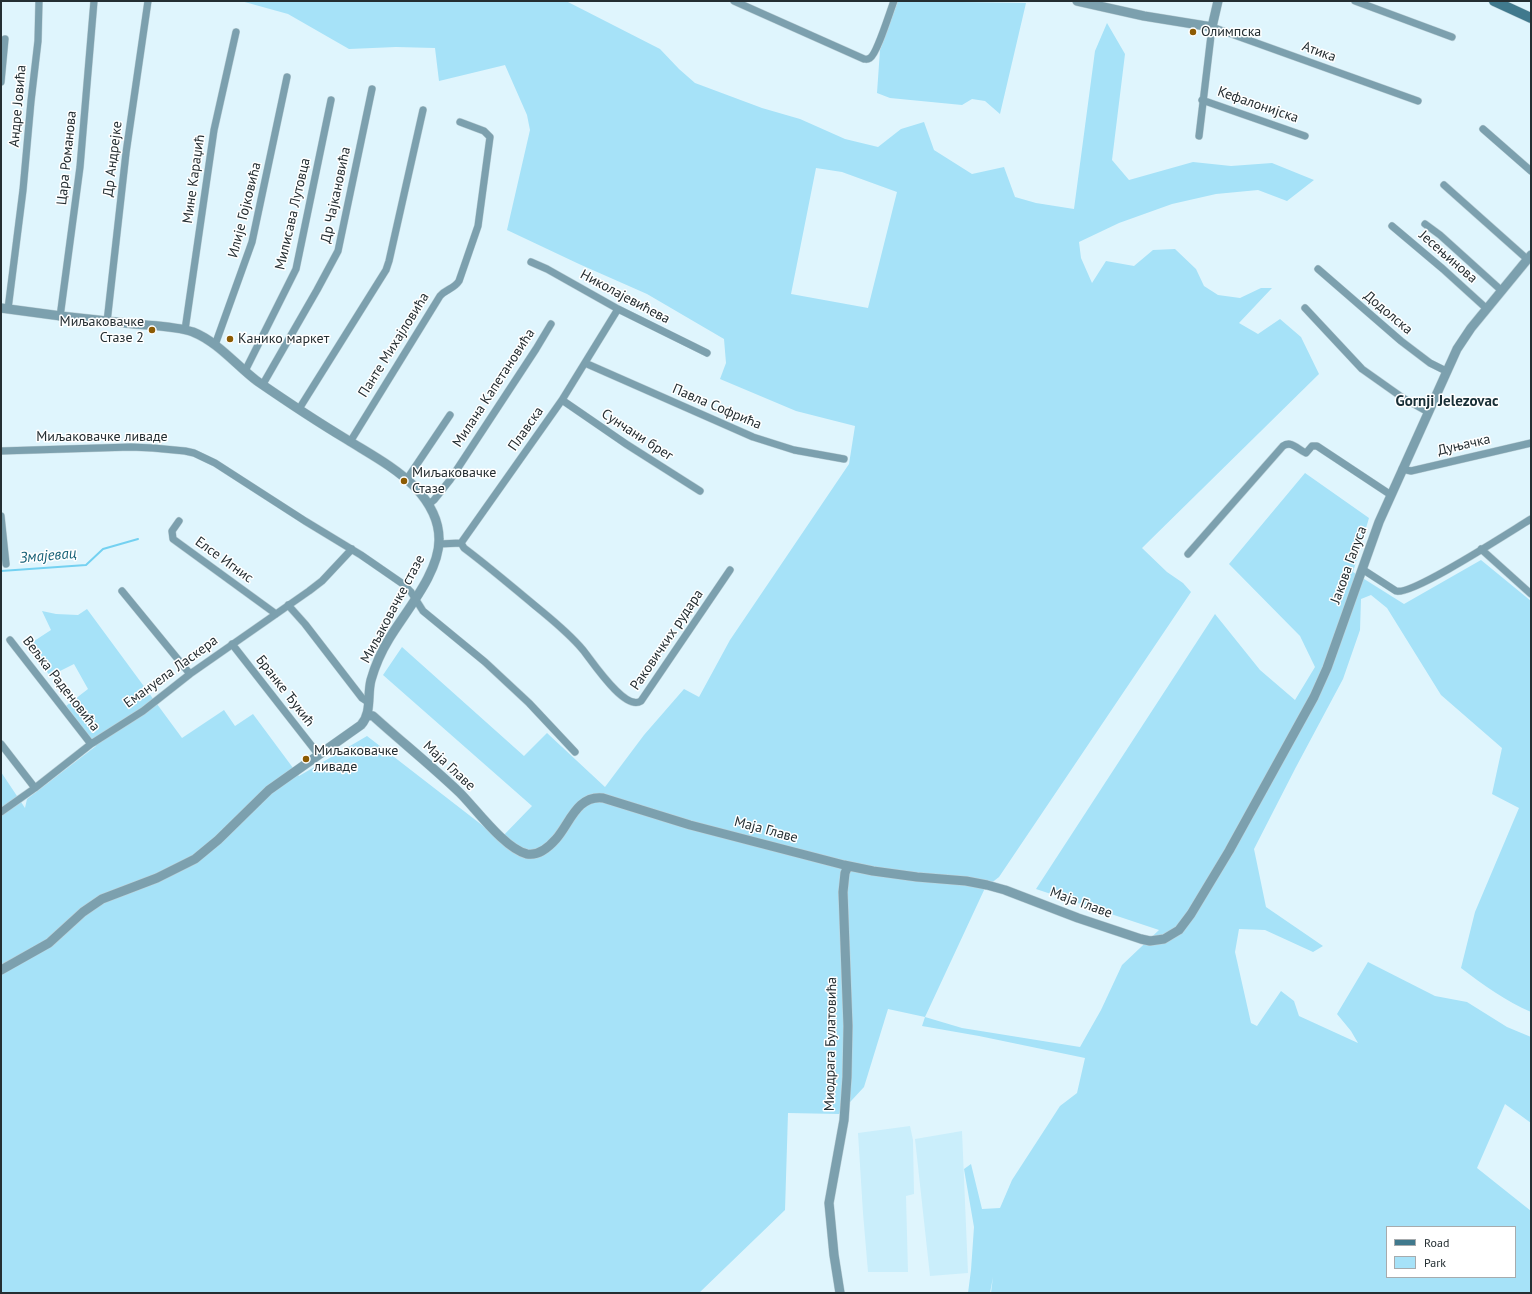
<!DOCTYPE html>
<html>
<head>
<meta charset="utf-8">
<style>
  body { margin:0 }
  #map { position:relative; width:1532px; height:1294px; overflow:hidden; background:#dff5fd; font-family:"PT Sans",sans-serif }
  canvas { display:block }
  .frame { position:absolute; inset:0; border:2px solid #242e32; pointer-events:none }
  .legend { position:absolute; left:1386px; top:1226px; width:130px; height:52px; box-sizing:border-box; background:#fff; border:1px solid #a7abad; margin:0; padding:5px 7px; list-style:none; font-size:12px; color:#242e32 }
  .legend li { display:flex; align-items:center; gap:8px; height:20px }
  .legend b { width:20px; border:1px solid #a7abad }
</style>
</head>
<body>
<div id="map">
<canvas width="1532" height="1294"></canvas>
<div class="frame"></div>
<ul class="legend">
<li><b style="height:5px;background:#40798d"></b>Road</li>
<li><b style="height:11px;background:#a6e2f8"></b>Park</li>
</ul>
</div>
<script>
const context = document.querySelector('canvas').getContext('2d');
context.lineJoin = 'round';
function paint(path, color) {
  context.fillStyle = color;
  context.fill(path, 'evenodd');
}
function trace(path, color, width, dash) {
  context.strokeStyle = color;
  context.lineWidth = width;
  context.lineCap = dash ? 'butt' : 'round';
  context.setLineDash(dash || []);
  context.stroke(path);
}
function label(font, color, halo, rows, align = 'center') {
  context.font = font + ' "PT Sans",sans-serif';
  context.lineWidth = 3;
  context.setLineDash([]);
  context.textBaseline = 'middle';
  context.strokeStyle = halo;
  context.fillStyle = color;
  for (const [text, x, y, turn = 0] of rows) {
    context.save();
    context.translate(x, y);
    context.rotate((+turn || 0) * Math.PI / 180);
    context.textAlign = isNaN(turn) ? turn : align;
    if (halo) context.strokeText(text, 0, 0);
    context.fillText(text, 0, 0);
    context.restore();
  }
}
paint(new Path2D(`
  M 910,1126 L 913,1140 L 914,1194 L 906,1196 L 908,1272 L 868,1272 L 863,1213 L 858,1133 Z
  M 962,1131 L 968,1273 L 930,1276 L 915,1139 Z`), '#caeefb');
paint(new Path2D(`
  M 241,1 L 566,1 L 660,49 L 679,69 L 695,83 L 762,108 L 800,119 L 845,139 L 878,147 L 901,129 L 924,122 L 934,150 L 972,174 L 1004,167 L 1015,197 L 1036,203 L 1074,209 L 1095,51 L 1107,23 L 1125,54 L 1112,160 L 1129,180 L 1193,162 L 1231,166 L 1272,163 L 1314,180 L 1287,201 L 1258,190 L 1216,194 L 1172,204 L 1119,223 L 1079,242 L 1081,258 L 1092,283 L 1106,261 L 1134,266 L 1153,250 L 1175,249 L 1196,269 L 1204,286 L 1218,295 L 1240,298 L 1261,288 L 1272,288 L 1239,323 L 1258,334 L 1280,319 L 1301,337 L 1319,374 L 1142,548 L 1167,572 L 1183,583 L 1191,592 L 999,877 L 985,888 L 925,1017 L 962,1028 L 1080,1047 L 1101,1010 L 1122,965 L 1159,930 L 1036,889 L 1215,614 L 1260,670 L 1295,700 L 1315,667 L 1300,636 L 1229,564 L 1305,473 L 1369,518 L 1353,572 L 1404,604 L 1481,560 L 1531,601 L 1531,1012 C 1506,1001 1483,985 1461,968 L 1475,912 L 1519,808 L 1492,794 L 1502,748 L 1441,695 L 1387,608 L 1371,595 L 1361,599 L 1360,630 L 1343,679 L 1296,767 L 1254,849 L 1266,907 L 1323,946 L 1313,952 L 1265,930 L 1239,929 L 1235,952 L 1251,1023 L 1257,1026 L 1281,991 L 1294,1001 L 1299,1016 L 1358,1043 L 1351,1031 L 1337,1014 L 1368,962 L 1435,996 L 1467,1002 L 1507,1027 L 1531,1037 L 1531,1123 L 1505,1104 L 1477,1168 L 1531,1211 L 1531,1293 L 991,1293 L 993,1277 L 990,1293 L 968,1293 L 971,1270 L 974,1227 L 964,1169 L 971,1164 L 982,1209 L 1000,1208 L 1012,1180 L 1060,1106 L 1077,1093 L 1085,1058 L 979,1036 L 922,1026 L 925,1017 L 888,1009 L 864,1087 L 839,1114 L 788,1113 L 785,1210 L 699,1293 L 1,1293 L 1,772 L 25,808 L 27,799 L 96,746 L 66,706 L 88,689 L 74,664 L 50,676 L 28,645 L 51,630 L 42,611 L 56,614 L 78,615 L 87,609 L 182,738 L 224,710 L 235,726 L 253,714 L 299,776 L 367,736 L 500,839 L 532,806 L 383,675 L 402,647 L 524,756 L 547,733 L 605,787 L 644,735 L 684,689 L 699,697 L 730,640 L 849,464 L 855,426 L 796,411 L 720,379 L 726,363 L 724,339 L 647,294 L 579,264 L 507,230 L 530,130 L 527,115 L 505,65 L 439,81 L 435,48 L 396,47 L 349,49 L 288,14 ZM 816,168 L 842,172 L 897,192 L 868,308 L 791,294 ZM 1387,1227 L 1515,1227 L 1515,1277 L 1387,1277 Z
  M 898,1 L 1026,3 L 1000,114 L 985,101 L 972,99 L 962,105 L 890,98 L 877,93 L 880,50 Z`), '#a6e2f8');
trace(new Path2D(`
  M 1,571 L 86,565 L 103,549 L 138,539`), '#74d1f1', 2);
const minor = new Path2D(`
  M 734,1 L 864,59 C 866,59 867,60 870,58 C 877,54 890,11 894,1
  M 1355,1 L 1452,37
  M 1,82 L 5,39
  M 1202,100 L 1305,136
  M 1483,129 L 1531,171
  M 1199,136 L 1212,27 L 1418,101
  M 1444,185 L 1527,259
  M 1425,224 L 1440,235 L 1502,291
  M 1392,226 L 1443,269 L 1487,309
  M 531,262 L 547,269 L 618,309 L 707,353
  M 1318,269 L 1401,341 L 1430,363 L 1446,371
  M 1305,308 L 1362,369 L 1403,398 L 1428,412
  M 8,309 L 23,190 L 31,101 L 38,41 L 39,1
  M 60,317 L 80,167 L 94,1
  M 107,322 L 126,153 L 148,1
  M 185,330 L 214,130 L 236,32
  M 215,345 L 252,242 L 287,77
  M 585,363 L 753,437 L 794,450 L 844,459
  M 245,371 L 296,269 L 331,100
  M 263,384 L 317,290 L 338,251 L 372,89
  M 562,400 L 626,444 L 700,491
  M 299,409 L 386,270 L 389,261 L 423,110
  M 350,442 L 440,296 C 446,289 454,289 459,281 L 478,226 L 490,137 L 484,131 L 460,122
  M 1,451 L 131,447 L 153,448 L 185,451 L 194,453 L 215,463 L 305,521 L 361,555 L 403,584 L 411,592 L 423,611 L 485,662 L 529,703 L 575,752
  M 1402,469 L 1411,471 L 1531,443
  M 407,479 L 450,415
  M 429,504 L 434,500 L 450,480 L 536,349 L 551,324
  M 1,516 L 6,564
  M 179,521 L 172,531 L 173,539 L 276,614
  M 461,543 L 464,548 C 488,566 510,585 533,604 C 551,619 568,632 583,650 C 592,661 625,712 641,701 L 730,570
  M 461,543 L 562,400 L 618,309
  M 439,544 L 461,543
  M 1481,549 L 1531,594
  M 1188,554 L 1283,446 C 1292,440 1298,450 1306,453 L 1312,446 L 1317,446 L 1391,495
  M 1362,569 L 1396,591 C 1412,596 1511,531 1531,519
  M 122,591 L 190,674
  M 288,605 L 305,624 L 362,698 L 368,702
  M 10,640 L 91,744
  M 232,644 L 318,754
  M 1,744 L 35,788
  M 1,812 L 35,788 L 91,744 L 143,711 L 190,674 L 309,591 L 322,581 L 352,549`);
const tertiary = new Path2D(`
  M 1077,1 L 1144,16 L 1212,27 L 1218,1
  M 1,308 C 42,314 83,319 125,323 C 147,326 172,325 193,332 C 218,342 237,366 257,381 C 286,401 316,421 346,439 C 370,454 395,467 415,487 C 428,501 439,519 439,539 C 440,572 405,612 389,639 C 381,652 375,666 371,680 C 367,695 372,713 361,725 L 269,790 L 218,840 L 195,859 L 157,878 L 102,899 L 83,912 L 49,943 L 1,970
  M 367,715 L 373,716 L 382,724 C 408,747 435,769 460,793 C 476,809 505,849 527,854 C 538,856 549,847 556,839 C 570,823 577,795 603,798 L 690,825 L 844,865 L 873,871 L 917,877 L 966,881 L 987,885 L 1005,890 L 1078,918 L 1141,939 L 1150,941 L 1164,939 L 1179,930 L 1191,914 L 1229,851 L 1314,697 L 1327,668 L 1379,522 L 1457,349 L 1471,328 L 1531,255
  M 840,1293 L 834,1255 L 829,1203 L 844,1120 L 847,1077 L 848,1026 L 843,892 L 845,873 L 848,866`);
const secondary = new Path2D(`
  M 1494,1 L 1531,18`);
trace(minor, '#bdd1d8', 8);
trace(tertiary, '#bdd1d8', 10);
trace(secondary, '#bdd1d8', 11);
trace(minor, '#7ca0ae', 7);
trace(tertiary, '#7ca0ae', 9);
trace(secondary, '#40798d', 10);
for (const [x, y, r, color] of [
  [1193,32,4,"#8c5b03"],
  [152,330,4,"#8c5b03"],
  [230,339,4,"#8c5b03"],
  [404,481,4,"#8c5b03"],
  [306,759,4,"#8c5b03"]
]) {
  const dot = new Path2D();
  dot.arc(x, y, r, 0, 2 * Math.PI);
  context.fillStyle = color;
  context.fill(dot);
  trace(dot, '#fff', 1.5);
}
label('14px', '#242e32', '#fff', [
  ["Олимпска",1201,32],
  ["Миљаковачке",144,322,"right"],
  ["Стазе 2",144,338,"right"],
  ["Канико маркет",238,339],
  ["Миљаковачке",412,473],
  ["Стазе",412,489],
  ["Миљаковачке",314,751],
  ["ливаде",314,767]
], 'left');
label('14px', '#242e32', '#fff', [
  ["Атика",1319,52,20],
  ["Кефалонијска",1258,105,19],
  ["Андре Јовића",18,106,-85],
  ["Цара Романова",67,158,-84],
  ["Др Андрејке",113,159,-83],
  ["Мине Караџић",194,179,-82],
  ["Др Чајкановића",336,195,-78],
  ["Илије Гојковића",245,210,-76],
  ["Милисава Лутовца",293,214,-77],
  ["Јесењинова",1448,257,41],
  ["Николајевићева",625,297,28],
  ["Додолска",1388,313,40],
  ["Панте Михајловића",394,345,-58],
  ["Милана Капетановића",494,388,-57],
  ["Павла Софрића",717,407,23],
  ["Плавска",526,429,-55],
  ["Сунчани брег",637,435,33],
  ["Миљаковачке ливаде",102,437],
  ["Дуњачка",1464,445,-13],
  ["Елсе Игнис",224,560,36],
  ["Јакова Галуса",1349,565,-70],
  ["Миљаковачке стазе",393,609,-62],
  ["Раковичких рудара",667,640,-56],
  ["Емануела Ласкера",171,672,-36],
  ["Вељка Раденовића",61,684,52],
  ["Бранке Ђукић",285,691,52],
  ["Маја Главе",449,766,43],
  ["Маја Главе",766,830,15],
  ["Маја Главе",1081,903,20],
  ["Миодрага Булатовића",831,1044,-89]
]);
label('bold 15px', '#182f37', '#fff', [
  ["Gornji Jelezovac",1447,402]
]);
label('italic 15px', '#176177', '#fff', [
  ["Змајевац",48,556,-5]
]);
</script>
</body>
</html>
